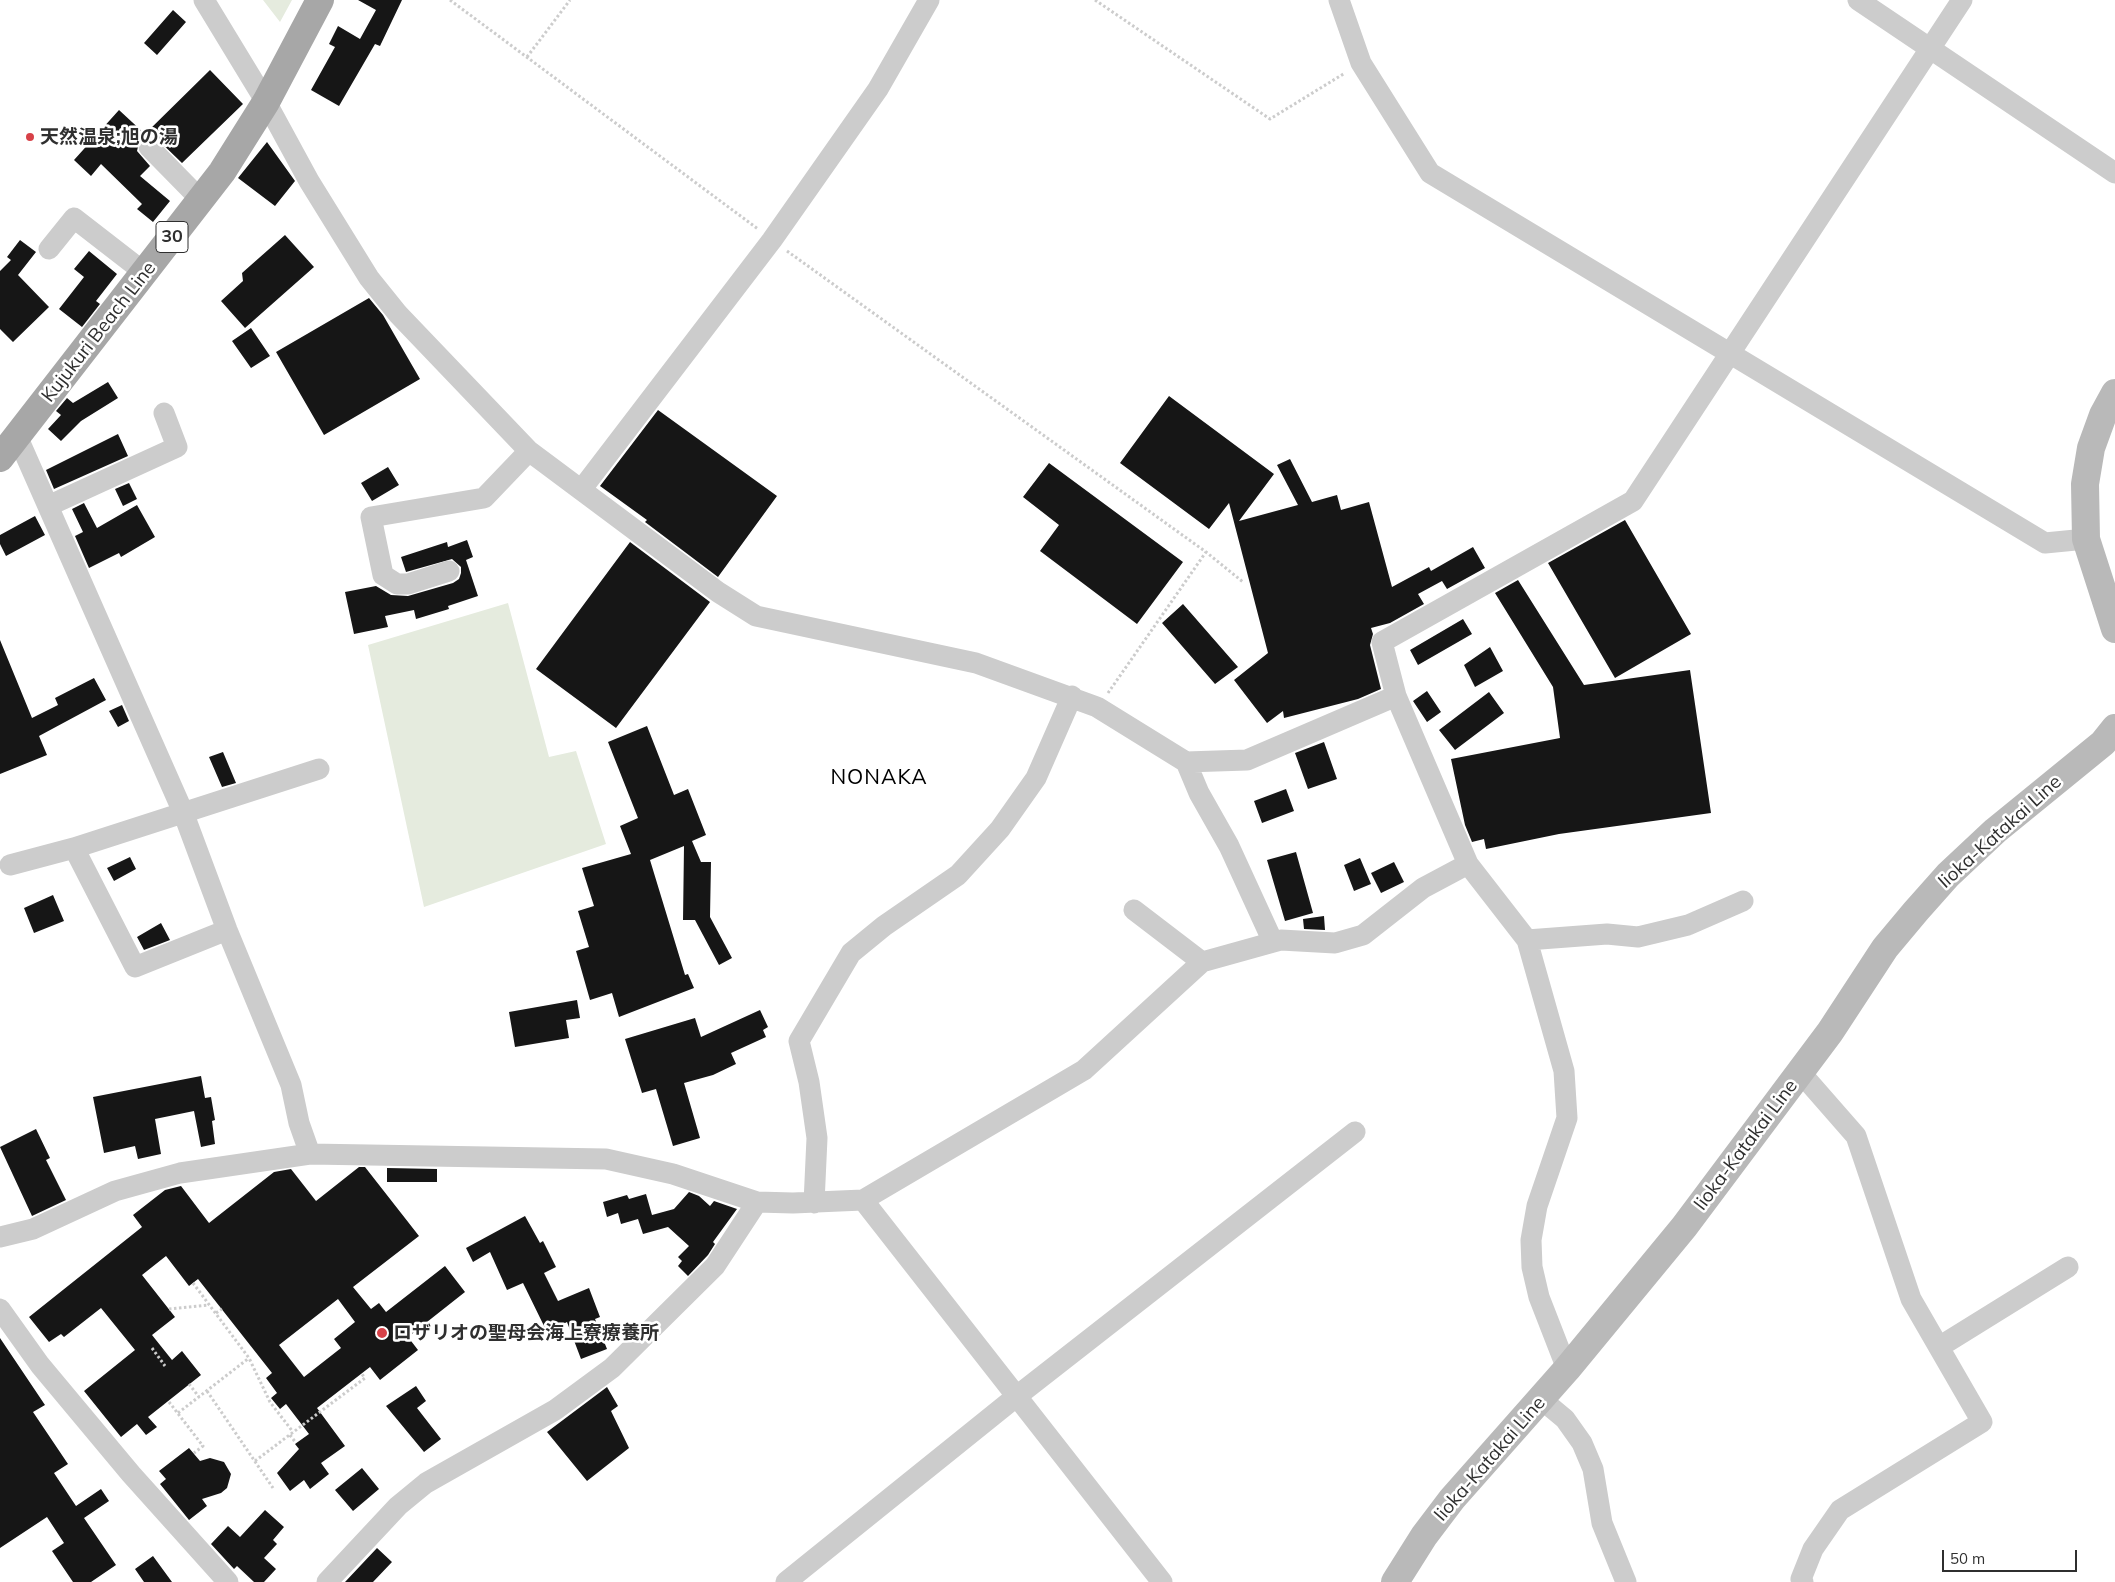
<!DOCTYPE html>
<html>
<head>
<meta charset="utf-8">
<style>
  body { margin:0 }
  #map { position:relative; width:2115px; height:1582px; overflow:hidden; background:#fff; font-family:Mulish,sans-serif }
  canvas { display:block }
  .scale { position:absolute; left:1942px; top:1550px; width:135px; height:22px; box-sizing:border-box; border:2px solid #2f2f2f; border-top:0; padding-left:6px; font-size:15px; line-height:18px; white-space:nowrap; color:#2f2f2f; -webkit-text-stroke:4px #fff; paint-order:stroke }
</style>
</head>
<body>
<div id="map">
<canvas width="2115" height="1582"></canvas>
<div class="scale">50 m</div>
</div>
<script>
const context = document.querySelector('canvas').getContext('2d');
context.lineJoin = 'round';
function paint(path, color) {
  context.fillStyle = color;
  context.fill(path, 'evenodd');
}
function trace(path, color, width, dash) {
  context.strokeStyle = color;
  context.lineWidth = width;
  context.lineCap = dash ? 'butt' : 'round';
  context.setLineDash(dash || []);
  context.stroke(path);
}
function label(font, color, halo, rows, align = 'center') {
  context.font = font + ' Mulish,"Noto Sans JP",sans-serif';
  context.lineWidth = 5;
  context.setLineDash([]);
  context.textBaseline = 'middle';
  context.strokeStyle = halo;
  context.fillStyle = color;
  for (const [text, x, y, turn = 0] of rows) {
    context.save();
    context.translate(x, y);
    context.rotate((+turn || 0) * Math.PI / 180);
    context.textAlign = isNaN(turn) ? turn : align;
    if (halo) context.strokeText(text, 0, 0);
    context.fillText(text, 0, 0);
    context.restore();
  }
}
paint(new Path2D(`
  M 263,0 L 292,0 L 280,22 Z
  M 508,603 L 549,757 L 576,751 L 606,844 L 424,907 L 368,645 Z`), '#e5ebde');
paint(new Path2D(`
  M 358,0 L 402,0 L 380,46 L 375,44 L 339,106 L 311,90 L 335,47 L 329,44 L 338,26 L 360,39 L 376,10 Z
  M 173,10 L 186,22 L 157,55 L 144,43 Z
  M 210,70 L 243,104 L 182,163 L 153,135 L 145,135 L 140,138 L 137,151 L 150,166 L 140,176 L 170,201 L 153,222 L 137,209 L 142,204 L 101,164 L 91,176 L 74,160 L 119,110 L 145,134 Z
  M 267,142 L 295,181 L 275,206 L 238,178 Z
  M 285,235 L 314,267 L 245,328 L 221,301 L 243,281 L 242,273 Z
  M 20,240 L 36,252 L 18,275 L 49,307 L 13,342 L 0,329 L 0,271 L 11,260 L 7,257 Z
  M 89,251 L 117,274 L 96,301 L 100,304 L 82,327 L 59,309 L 84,277 L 74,269 Z
  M 369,298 L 383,315 L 420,379 L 324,435 L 276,352 Z
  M 251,328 L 270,356 L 251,368 L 232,341 Z
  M 108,382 L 118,398 L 81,421 L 61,441 L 48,429 L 61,415 L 56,411 L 67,398 L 73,403 Z
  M 1169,396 L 1274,474 L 1239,521 L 1298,505 L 1277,465 L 1290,459 L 1312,502 L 1337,495 L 1341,510 L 1369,502 L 1392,587 L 1429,567 L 1431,571 L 1473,547 L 1485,568 L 1447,589 L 1442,581 L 1418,594 L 1424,604 L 1390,623 L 1371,628 L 1373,634 L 1370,645 L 1381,689 L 1358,699 L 1284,718 L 1283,711 L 1267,723 L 1234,680 L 1268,653 L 1229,503 L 1209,529 L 1120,463 Z
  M 658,410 L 777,496 L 718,577 L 645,522 L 647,520 L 600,486 Z
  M 118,434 L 128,456 L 54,489 L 46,470 Z
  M 1049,463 L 1183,562 L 1137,624 L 1040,551 L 1059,525 L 1023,497 Z
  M 388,467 L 399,485 L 372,501 L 361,483 Z
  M 129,483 L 137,499 L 123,506 L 115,489 Z
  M 84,503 L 97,528 L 137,505 L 155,537 L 121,557 L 119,553 L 89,568 L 75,536 L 83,532 L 72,509 Z
  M 35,516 L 45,535 L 6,556 L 0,544 L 0,535 Z
  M 1625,520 L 1691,634 L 1615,678 L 1548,563 Z
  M 467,540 L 473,557 L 466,560 L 478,596 L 448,606 L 449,609 L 416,619 L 414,610 L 385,616 L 388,627 L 354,634 L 345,592 L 376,586 L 391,595 L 408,596 L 453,583 L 459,579 L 461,573 L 461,567 L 452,559 L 406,572 L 401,557 L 447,542 L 448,547 Z
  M 630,542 L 710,602 L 616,728 L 536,669 Z
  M 1518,580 L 1584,685 L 1690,670 L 1711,813 L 1559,834 L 1486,849 L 1484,839 L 1472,842 L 1465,825 L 1451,759 L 1560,738 L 1553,687 L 1495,593 Z
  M 1183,604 L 1238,667 L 1215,684 L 1162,623 Z
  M 1463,619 L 1472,634 L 1418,665 L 1410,650 Z
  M 0,640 L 32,718 L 58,705 L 55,698 L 94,678 L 106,700 L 39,736 L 47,755 L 0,774 Z
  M 1490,647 L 1503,671 L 1475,687 L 1464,665 Z
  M 1427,691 L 1441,712 L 1427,722 L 1413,701 Z
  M 1489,692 L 1504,713 L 1455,750 L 1439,730 Z
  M 122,705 L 129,721 L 118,727 L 109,711 Z
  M 647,726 L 674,795 L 688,789 L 706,835 L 692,841 L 701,862 L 711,862 L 710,917 L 732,958 L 719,965 L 695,920 L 683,920 L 684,846 L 650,860 L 685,975 L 688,974 L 694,988 L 619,1017 L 612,993 L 590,1000 L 576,951 L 589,947 L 578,911 L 594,906 L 582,868 L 631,854 L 620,826 L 638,818 L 608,742 Z
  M 1324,742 L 1337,779 L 1308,789 L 1295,753 Z
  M 223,752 L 236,783 L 222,787 L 209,757 Z
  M 1286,789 L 1294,811 L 1262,823 L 1254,801 Z
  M 1296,852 L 1313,913 L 1285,921 L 1267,860 Z
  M 130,857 L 136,869 L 114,881 L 107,868 Z
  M 1360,858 L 1371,884 L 1354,891 L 1344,865 Z
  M 1394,862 L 1404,882 L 1381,893 L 1371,873 Z
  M 53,895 L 64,921 L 34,933 L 24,908 Z
  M 1324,916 L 1325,930 L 1304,929 L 1303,919 Z
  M 161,923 L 170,940 L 144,950 L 137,937 Z
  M 577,1000 L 580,1018 L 566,1020 L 569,1038 L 515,1047 L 509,1012 Z
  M 760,1010 L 768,1027 L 763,1030 L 766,1037 L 731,1053 L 736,1064 L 713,1075 L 684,1083 L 700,1138 L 673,1146 L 656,1089 L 642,1093 L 625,1039 L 695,1018 L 701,1037 Z
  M 201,1076 L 205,1098 L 211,1097 L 215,1120 L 212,1121 L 215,1144 L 201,1147 L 194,1111 L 155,1119 L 161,1154 L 138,1159 L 135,1146 L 104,1153 L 93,1097 Z
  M 36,1129 L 50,1158 L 46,1160 L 66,1200 L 32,1216 L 0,1147 Z
  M 359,1167 L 365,1167 L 419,1236 L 353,1287 L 371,1309 L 379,1303 L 386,1312 L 445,1266 L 465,1292 L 408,1337 L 418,1350 L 380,1380 L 370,1367 L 317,1408 L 345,1446 L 321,1463 L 329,1474 L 310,1489 L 304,1480 L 290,1491 L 277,1473 L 299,1449 L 295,1444 L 309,1434 L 286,1404 L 280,1409 L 271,1398 L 277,1393 L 266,1378 L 272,1373 L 198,1279 L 189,1286 L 166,1256 L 142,1275 L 175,1317 L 152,1335 L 172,1360 L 182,1351 L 201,1375 L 148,1417 L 157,1427 L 146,1435 L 137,1424 L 121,1437 L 84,1391 L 135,1350 L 101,1308 L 64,1337 L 61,1334 L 49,1342 L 29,1317 L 142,1227 L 133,1215 L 165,1190 L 181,1186 L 209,1223 L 274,1172 L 291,1169 L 316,1201 ZM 338,1299 L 355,1322 L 334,1339 L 341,1348 L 304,1377 L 279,1345 Z
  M 387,1168 L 437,1169 L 437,1182 L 387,1182 Z
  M 689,1192 L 699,1196 L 710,1206 L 714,1201 L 737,1209 L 713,1242 L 715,1244 L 708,1255 L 688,1276 L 678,1266 L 682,1261 L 678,1257 L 689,1246 L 668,1227 L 643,1234 L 638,1219 L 621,1224 L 618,1213 L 607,1217 L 603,1202 L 627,1195 L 629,1199 L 646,1194 L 652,1215 L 674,1209 Z
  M 525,1216 L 540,1243 L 543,1241 L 556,1267 L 544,1273 L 558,1301 L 589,1288 L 600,1317 L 595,1319 L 607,1349 L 581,1359 L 567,1322 L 555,1328 L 553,1324 L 545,1328 L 523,1283 L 507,1290 L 490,1252 L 473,1262 L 466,1248 Z
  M 0,1338 L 45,1405 L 33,1412 L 68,1464 L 54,1473 L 76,1506 L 101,1489 L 109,1501 L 84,1518 L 116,1565 L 91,1582 L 73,1582 L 52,1551 L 64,1543 L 47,1517 L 0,1548 Z
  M 416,1386 L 426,1401 L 417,1408 L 441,1439 L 424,1452 L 386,1406 Z
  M 607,1387 L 618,1406 L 611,1411 L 629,1448 L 587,1481 L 547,1432 Z
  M 189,1448 L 200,1461 L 210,1458 L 224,1462 L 231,1474 L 227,1488 L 221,1493 L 202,1499 L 207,1506 L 189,1520 L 160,1484 L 166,1479 L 159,1471 Z
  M 362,1468 L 379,1489 L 353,1511 L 335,1490 Z
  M 265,1510 L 284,1527 L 273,1540 L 277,1544 L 264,1558 L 276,1569 L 264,1582 L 254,1582 L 237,1566 L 234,1569 L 211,1544 L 228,1526 L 240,1537 Z
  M 377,1548 L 392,1562 L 373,1582 L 345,1582 Z
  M 153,1556 L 172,1582 L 144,1582 L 135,1569 Z`), '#161616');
trace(new Path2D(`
  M 450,0 L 758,229
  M 1095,0 L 1270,119 L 1345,73
  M 527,57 L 570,0
  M 787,251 L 1206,552 L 1243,582
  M 1108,693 L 1206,552
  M 193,1283 L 249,1358 L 270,1402 L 293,1432
  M 169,1309 L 209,1305
  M 216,1313 L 222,1309
  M 152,1348 L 165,1366
  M 189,1384 L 199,1397
  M 207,1391 L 273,1488
  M 169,1402 L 203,1446 L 194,1453
  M 178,1413 L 249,1358
  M 290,1435 L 296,1443
  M 255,1461 L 365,1378 L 361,1373`), '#ccc', 3, [2.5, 2.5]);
trace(new Path2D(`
  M 204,0 L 266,102 L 309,181 L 369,278 L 398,314 L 529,451 L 718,592 L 756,616 L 976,663 L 1097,707 L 1186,762 L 1247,760 L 1396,696
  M 1339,0 L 1361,63 L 1430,173 L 2045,543 L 2086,539
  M 1858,0 L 2115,173
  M 149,147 L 201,200
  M 49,249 L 74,218 L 145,273
  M 17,436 L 183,812 L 227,930 L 291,1085 L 299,1123 L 310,1154
  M 581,490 L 772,240 L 878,89 L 929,0
  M 48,506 L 177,447 L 164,413
  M 449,571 L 408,584 L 397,584 L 383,575 L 371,517 L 484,498 L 529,451
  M 1186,762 L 1199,793 L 1229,846 L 1273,942
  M 74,848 L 135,967 L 227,930
  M 10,865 L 74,848 L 319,769
  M 1134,910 L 1202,962 L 1281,940 L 1335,943 L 1363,935 L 1423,888 L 1468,864
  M 1527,940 L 1607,934 L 1638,937 L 1688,925 L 1743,901
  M 1800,1072 L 1856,1136 L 1911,1299 L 1982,1422 L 1840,1510 L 1813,1549 L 1801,1579 L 1803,1582
  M 863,1200 L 1084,1070 L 1202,962
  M 814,1203 L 817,1138 L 809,1082 L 799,1041 L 851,953 L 884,926 L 958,875 L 1000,829 L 1036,778 L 1072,696
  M 0,1237 L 33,1229 L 115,1191 L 180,1173 L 310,1154 L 606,1159 L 673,1174 L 757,1202 L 793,1203 L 863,1200 L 1162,1582
  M 0,1309 L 40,1365 L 131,1474 L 228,1582
  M 1939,1347 L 2068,1267
  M 1567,1369 L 1539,1297 L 1532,1267 L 1531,1240 L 1537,1206 L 1567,1118 L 1564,1071 L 1527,940 L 1468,864 L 1396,696 L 1382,642 L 1633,501 L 1962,0
  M 1541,1399 L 1565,1419 L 1582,1443 L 1593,1469 L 1602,1523 L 1626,1582
  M 327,1582 L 398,1506 L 426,1483 L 555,1410 L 612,1368 L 715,1266 L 757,1202
  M 786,1582 L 1017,1396 L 1355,1132`), '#ccc', 21);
trace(new Path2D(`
  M 2115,393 L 2103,415 L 2091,448 L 2085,484 L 2086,539 L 2115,629
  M 1395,1582 L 1424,1536 L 1452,1499 L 1567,1369 L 1684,1227 L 1830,1032 L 1885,948 L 1916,911 L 1948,875 L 1995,831 L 2103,743 L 2115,728`), '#b9b9b9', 28);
trace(new Path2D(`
  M 0,458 L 222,172 L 266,102 L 320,0`), '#a7a7a7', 28);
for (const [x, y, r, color] of [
  [30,137,5,"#d74148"],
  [382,1333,6,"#d74148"]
]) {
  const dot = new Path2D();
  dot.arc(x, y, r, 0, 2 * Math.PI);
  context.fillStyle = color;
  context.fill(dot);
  trace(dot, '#fff', 2);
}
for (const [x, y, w] of [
  [172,237,32]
]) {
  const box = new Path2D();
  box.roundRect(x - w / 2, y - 15.5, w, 31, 4);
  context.fillStyle = '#fff';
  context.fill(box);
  trace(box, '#2f2f2f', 1);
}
label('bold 18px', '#2f2f2f', null, [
  ["30",172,237]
]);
label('bold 19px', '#2f2f2f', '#fff', [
  ["天然温泉;旭の湯",40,137],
  ["ロザリオの聖母会海上寮療養所",393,1333]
], 'left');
label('19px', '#2f2f2f', '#fff', [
  ["Kujukuri Beach Line",99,332,-52],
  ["Iioka-Katakai Line",2000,832,-42],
  ["Iioka-Katakai Line",1746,1145,-53],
  ["Iioka-Katakai Line",1490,1459,-49]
]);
context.letterSpacing = '1px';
label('21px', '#000', '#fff', [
  ["NONAKA",879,778]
]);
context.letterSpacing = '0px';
</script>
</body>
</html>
